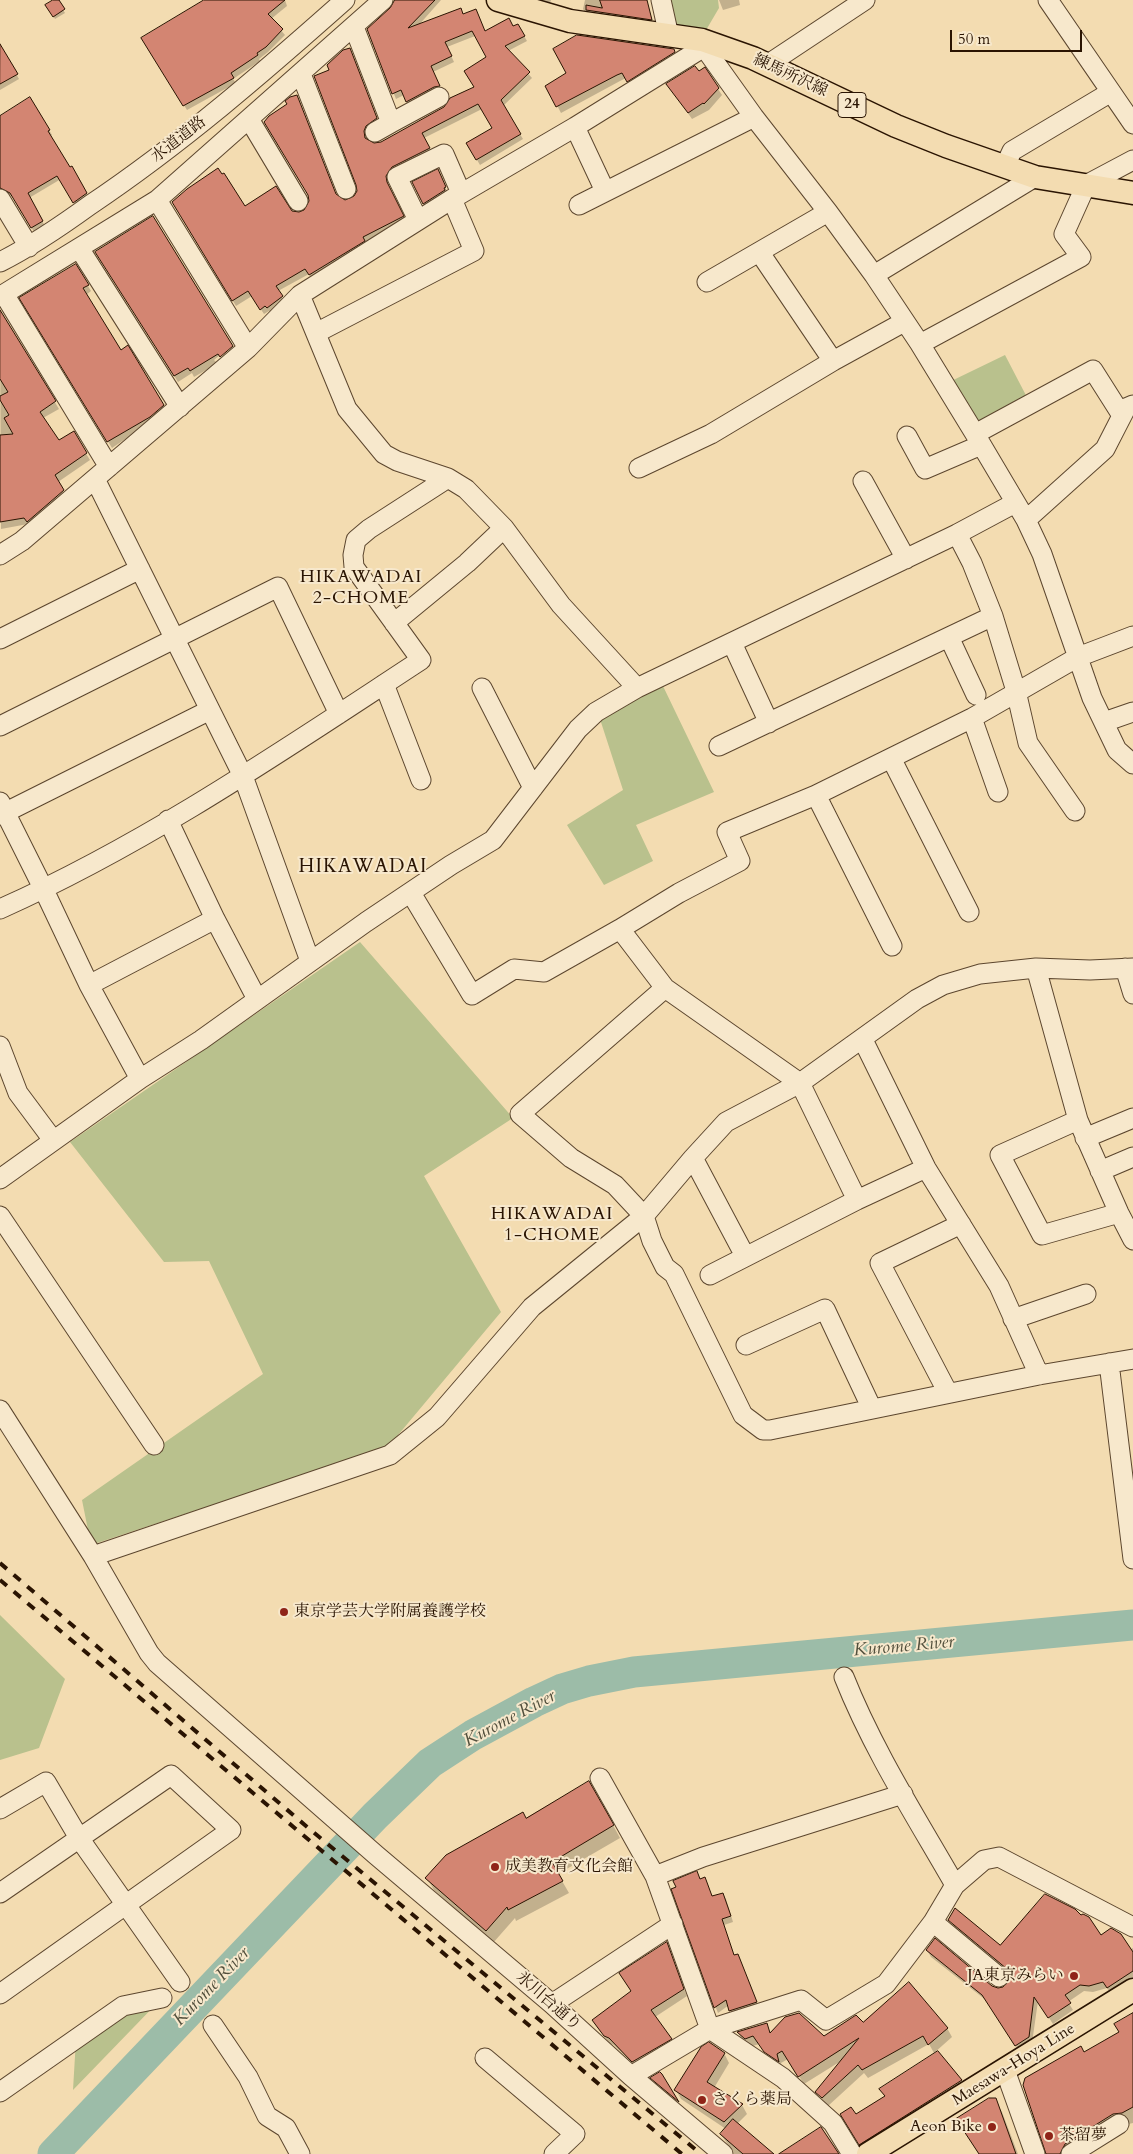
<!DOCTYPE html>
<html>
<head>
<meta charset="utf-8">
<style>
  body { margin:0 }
  #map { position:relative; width:1133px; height:2154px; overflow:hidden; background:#f3dcb1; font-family:Cardo,serif }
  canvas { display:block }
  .scale { position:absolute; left:950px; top:30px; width:132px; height:22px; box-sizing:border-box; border:2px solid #2a1402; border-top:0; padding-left:6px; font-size:15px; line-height:18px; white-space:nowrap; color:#2a1402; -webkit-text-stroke:4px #f7e8cc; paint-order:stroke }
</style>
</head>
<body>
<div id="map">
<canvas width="1133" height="2154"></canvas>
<div class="scale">50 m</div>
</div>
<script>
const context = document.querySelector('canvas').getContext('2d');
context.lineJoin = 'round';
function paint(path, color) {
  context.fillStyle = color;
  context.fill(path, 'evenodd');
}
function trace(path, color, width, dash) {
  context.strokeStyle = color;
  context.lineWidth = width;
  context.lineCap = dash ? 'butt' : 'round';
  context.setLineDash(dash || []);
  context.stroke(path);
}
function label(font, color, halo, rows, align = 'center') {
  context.font = font + ' Cardo,"Noto Serif JP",serif';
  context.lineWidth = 4;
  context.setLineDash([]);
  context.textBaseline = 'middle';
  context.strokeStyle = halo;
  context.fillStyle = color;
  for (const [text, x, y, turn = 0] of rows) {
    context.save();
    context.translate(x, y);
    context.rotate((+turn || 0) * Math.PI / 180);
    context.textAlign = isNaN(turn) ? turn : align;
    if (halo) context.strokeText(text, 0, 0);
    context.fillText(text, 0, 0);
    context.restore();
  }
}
paint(new Path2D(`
  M 664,0 L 718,0 L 719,8 L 702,37 L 671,34 Z
  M 1005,355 L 1031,405 L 972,433 L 943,385 Z
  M 662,684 L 714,792 L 636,825 L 653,861 L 604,885 L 567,825 L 623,790 L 599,716 Z
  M 360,942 L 513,1118 L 424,1176 L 501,1312 L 388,1447 L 91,1545 L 82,1500 L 263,1374 L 209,1261 L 164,1262 L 70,1142 Z
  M 0,1615 L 65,1679 L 39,1748 L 0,1760 Z
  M 162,1998 L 73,2090 L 76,2039 L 123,2006 Z`), '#b9c18d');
paint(new Path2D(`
  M 55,0 L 57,0 L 65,13 L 55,19 L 47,5 Z
  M 207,0 L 285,0 L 287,6 L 271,19 L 285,35 L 268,52 L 259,59 L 260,61 L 233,79 L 236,83 L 187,110 L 142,38 Z
  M 397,0 L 441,0 L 418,26 L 461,10 L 464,15 L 476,10 L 485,32 L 513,27 L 520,29 L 527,41 L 508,51 L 532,78 L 503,106 L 523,139 L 480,165 L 467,143 L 493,128 L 482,109 L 424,138 L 432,154 L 395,172 L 388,182 L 389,188 L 406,222 L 365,243 L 367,246 L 313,280 L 309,274 L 278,291 L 285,302 L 271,313 L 269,311 L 264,314 L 252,296 L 236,306 L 173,202 L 299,213 L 336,196 L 345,202 L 355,197 L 358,191 L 331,71 L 352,54 L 379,124 L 368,131 L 367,141 L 376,145 L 445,108 L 475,87 L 488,57 L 475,36 L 447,47 L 454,62 L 433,72 L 442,91 L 410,107 L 404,95 L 396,99 L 368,30 L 391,9 Z
  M 530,0 L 551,0 L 549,6 Z
  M 585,0 L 641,0 L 653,25 L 587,15 L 583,9 Z
  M 719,0 L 739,0 L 740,5 L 723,10 Z
  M 673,50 L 678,58 L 631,87 L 626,78 L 620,81 L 561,113 L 547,86 Z
  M 8,59 L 19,79 L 0,90 L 0,64 Z
  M 699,73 L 718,89 L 722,95 L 709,110 L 692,119 L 672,90 Z
  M 30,99 L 52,135 L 50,136 L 70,169 L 72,168 L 89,198 L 77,207 L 61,179 L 29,198 L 45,226 L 34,232 L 13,197 L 4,192 L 0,193 L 0,115 L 1,116 Z
  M 440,175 L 447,191 L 426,208 L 414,183 Z
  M 100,259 L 232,345 L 214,360 L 216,362 L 233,348 L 236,353 L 194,377 L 192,373 L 178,382 Z
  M 75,265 L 91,291 L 86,295 L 121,351 L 127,347 L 167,411 L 112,448 L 21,298 Z
  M 0,312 L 59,409 L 43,418 L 59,442 L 73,433 L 90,460 L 58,482 L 67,498 L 28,524 L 1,529 Z
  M 596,1794 L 620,1838 L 558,1874 L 569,1893 L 516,1921 L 515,1918 L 493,1943 L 434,1890 L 427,1878 L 526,1819 Z
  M 705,1879 L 712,1897 L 723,1894 L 726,1899 L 733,1922 L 724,1925 L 734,1956 L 740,1961 L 759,2008 L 733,2016 L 729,2005 L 718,2013 L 716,2008 L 673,1889 Z
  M 949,1920 L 1000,1947 L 1100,1937 L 1130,1950 L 1133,1948 L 1133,1980 L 1111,1994 L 1107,1988 L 1093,1992 L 1084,1991 L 1068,2002 L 1073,2010 L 1053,2024 L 1038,2001 L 1032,2043 L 1020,2052 L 987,2001 L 931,1957 L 927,1950 L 992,1987 L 1003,1989 L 1011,1978 L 1010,1973 L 953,1926 Z
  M 666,1943 L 687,1996 L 655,2017 L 674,2046 L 637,2068 L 614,2045 L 609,2043 L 598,2027 L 632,1992 Z
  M 1133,2014 L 1133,2123 L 1120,2126 L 1077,2154 L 1047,2154 L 1084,2054 L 1121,2032 Z
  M 766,2024 L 771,2033 L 824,2037 L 862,2024 L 947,2028 L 952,2037 L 934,2053 L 929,2044 L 868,2078 L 864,2073 L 828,2106 L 816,2092 L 841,2061 L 804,2084 L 788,2059 L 781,2063 L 782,2068 L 770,2060 L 759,2044 L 750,2047 L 743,2042 L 739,2034 Z
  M 724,2053 L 729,2063 L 714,2088 L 742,2105 L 747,2114 L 737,2124 L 771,2154 L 734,2154 L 721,2134 L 726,2129 L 681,2099 L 676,2090 Z
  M 938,2053 L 966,2088 L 865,2152 L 846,2122 L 885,2097 L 881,2090 Z
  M 660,2074 L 679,2104 L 656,2084 L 652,2078 Z
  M 995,2100 L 1002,2112 L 1018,2154 L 979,2154 Z`), '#0003');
trace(new Path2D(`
  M 53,2154 L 375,1816 L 430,1763 L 473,1735 L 534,1702 L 562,1689 L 589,1681 L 634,1672 L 1133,1625`), '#9cbca8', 31);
const building = new Path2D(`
  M 53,0 L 59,0 L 65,9 L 53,17 L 45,5 Z
  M 204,0 L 285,0 L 268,14 L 283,29 L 266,47 L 257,53 L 258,55 L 231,73 L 234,78 L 183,106 L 141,38 Z
  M 395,0 L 435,0 L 408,28 L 461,8 L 463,14 L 476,9 L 485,31 L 509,18 L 513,26 L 518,24 L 525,36 L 505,46 L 530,72 L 501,100 L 521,134 L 476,160 L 466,143 L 492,128 L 478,104 L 422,133 L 430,148 L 392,167 L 386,176 L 387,182 L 404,216 L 363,237 L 365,241 L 309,275 L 305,269 L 276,286 L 283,296 L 267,308 L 265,306 L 260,310 L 248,291 L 232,301 L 172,202 L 187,189 L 218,168 L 222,174 L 224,173 L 245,206 L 276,186 L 292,211 L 299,212 L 304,210 L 309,201 L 308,195 L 264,122 L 269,116 L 287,104 L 285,101 L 290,97 L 297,95 L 336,194 L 345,200 L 354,196 L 357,191 L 356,185 L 314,76 L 329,70 L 327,65 L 343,50 L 350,48 L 377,118 L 366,126 L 364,131 L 365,138 L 374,143 L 381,142 L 444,107 L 450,98 L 474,87 L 464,71 L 486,57 L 472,31 L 445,42 L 452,56 L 431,66 L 440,86 L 434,87 L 406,102 L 401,90 L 392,94 L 367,29 L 390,8 Z
  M 600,0 L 647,0 L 652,20 L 586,10 L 586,5 L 602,8 Z
  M 577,35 L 674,49 L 675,52 L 627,82 L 622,73 L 617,75 L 556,107 L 545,86 L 566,73 L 553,49 Z
  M 0,44 L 18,74 L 0,84 Z
  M 695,66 L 699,71 L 705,67 L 719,88 L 704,104 L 703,103 L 688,113 L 666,84 Z
  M 30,97 L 50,130 L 48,131 L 70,167 L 72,166 L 87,193 L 73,203 L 57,176 L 28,193 L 43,221 L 31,228 L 10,193 L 0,188 L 0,116 Z
  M 438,169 L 446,187 L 444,188 L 445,190 L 423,204 L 412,182 Z
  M 153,216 L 233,346 L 220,357 L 218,354 L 190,371 L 188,368 L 174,376 L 95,252 Z
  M 76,264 L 89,285 L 83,288 L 121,350 L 128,345 L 164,405 L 150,417 L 107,442 L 19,298 Z
  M 0,310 L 56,401 L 40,412 L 59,440 L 74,431 L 87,453 L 55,475 L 64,490 L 27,522 L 24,518 L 0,522 L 0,435 L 13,434 L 4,418 L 9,415 L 0,400 L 0,396 L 8,392 L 0,379 Z
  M 589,1781 L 614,1825 L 552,1862 L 563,1881 L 508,1910 L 507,1907 L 486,1931 L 425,1878 L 446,1855 L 523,1812 L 526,1818 Z
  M 697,1871 L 700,1879 L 705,1877 L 712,1896 L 723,1893 L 731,1916 L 722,1919 L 734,1955 L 738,1954 L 757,2002 L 729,2011 L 726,2000 L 714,2008 L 671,1889 L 676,1887 L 673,1881 Z
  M 1045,1894 L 1075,1909 L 1081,1915 L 1083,1914 L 1089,1917 L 1101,1935 L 1111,1928 L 1121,1934 L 1133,1952 L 1133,1971 L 1107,1988 L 1103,1982 L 1089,1986 L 1080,1985 L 1065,1995 L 1071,2003 L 1048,2018 L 1034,1997 L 1029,2037 L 1015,2046 L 982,1995 L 926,1950 L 935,1938 L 992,1986 L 998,1988 L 1003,1987 L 1010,1979 L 1007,1969 L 948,1920 L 955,1908 L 1000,1945 Z
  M 667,1942 L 684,1989 L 651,2010 L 672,2039 L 632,2062 L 609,2038 L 604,2036 L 592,2020 L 631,1991 L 619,1973 Z
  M 909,1982 L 948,2028 L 928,2045 L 923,2036 L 862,2070 L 858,2065 L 822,2098 L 815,2092 L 859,2038 L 798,2077 L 782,2051 L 777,2054 L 779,2062 L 764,2052 L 753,2036 L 745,2039 L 737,2032 L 767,2023 L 770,2033 L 785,2017 L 799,2013 L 824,2036 L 856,2015 L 863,2022 Z
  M 1133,2013 L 1133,2107 L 1122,2113 L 1113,2114 L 1065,2144 L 1060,2154 L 1046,2154 L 1023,2085 L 1025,2078 L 1081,2046 L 1084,2052 L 1119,2032 L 1114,2024 Z
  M 709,2042 L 725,2053 L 707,2082 L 743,2104 L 724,2122 L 674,2090 L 701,2047 Z
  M 938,2051 L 962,2080 L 859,2145 L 840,2114 L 851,2107 L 856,2114 L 885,2096 L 879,2089 Z
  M 660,2072 L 662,2074 L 679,2102 L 650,2078 Z
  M 989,2098 L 996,2098 L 1016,2154 L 979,2154 L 956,2119 Z
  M 733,2119 L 774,2154 L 743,2154 L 720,2134 Z
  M 821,2127 L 839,2154 L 779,2154 Z`);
paint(building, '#d38572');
trace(building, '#2a1402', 1);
const minor = new Path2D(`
  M 661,0 L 669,36
  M 1048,0 L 1133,124
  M 354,27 L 391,123 L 439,97
  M 702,40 L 704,47 L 754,117 L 828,212 L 874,275 L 920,344 L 975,434 L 1026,520 L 1042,554 L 1092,698 L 1117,750 L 1133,764
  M 767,65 L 865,0
  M 301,74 L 346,189
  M 249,119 L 298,201
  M 575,127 L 605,191
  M 375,132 L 391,123
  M 1005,166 L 1012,151 L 1111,92
  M 0,199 L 29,247
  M 157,200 L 248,348
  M 579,205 L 754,117
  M 418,220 L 397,177 L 444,154 L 461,193
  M 79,248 L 180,407
  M 760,253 L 833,361
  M 0,262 C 32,246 61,226 90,205 C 181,144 264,72 345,0
  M 874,275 L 1035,177
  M 707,282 L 828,212
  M 300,295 L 347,409 L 384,454 L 397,461 L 448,478 L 466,489 L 504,528 L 561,605 L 637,688
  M 316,333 L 474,251 L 452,199
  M 920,344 L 1081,257 L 1064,234 L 1086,185 L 1133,160
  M 975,434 L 1093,370 L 1119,411 L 1133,405
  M 907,436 L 925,469 L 981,445
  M 109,467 L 4,294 L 157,200 L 383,0
  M 639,468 L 711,434 L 833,361 L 904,322
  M 95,479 L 243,776 L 310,961
  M 863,481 L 906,559
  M 1026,520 L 1105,449 L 1126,408
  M 957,534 L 972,563 L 993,616 L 1016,691 L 1028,743 L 1075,811
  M 0,555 L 22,541 L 248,348 L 300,295 L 452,199 L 575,127 L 704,47
  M 394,623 L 467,563 L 504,528
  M 949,637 L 976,695
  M 0,639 L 140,569
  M 732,643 L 769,723
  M 384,684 L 421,780
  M 482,688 L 533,788
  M 972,718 L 998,792
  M 1104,722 L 1133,712
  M 0,726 L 278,587 L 339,714
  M 719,746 L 993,616
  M 891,758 L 969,912
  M 816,795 L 892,946
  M 0,802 L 44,890 L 89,985 L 140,1079
  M 0,815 L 210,710
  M 168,820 L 215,919 L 257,999
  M 411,893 L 472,995 L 514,969 L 544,972 L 620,929 L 665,988 L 800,1083 L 857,1200
  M 0,909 C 148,843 285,749 421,660 L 354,567 L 353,555 L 356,540 L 369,529 L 448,478
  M 620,929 L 679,893 L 740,861 L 727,832 L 816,795 L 972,718 L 1078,657 L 1133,636
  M 1036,968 L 1078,1120 L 1119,1213 L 1133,1240
  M 1125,968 L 1133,994
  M 89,985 L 215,919
  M 665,988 L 520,1114 L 571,1158 L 615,1185 L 644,1216 L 652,1241 L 665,1267 L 674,1274 L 743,1415 L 763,1430 L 770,1430 L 1039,1375 L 1133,1359
  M 863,1040 L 926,1168 L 999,1286 L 1039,1375
  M 0,1046 L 18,1093 L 53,1140
  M 1078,1120 L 1000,1155 L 1042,1235 L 1119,1213
  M 1085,1138 L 1133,1118
  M 693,1158 L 745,1256
  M 1100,1171 L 1133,1157
  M 0,1179 L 140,1079 L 201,1040 L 366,922 L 451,865 L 493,840 L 578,729 L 596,712 L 637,688 L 957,534 L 1015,503
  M 0,1216 L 154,1445
  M 710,1275 L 857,1200 L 926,1168
  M 1013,1319 L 1086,1294
  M 746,1345 L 825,1309 L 872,1409
  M 1109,1363 L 1133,1559
  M 948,1393 L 880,1263 L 961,1224
  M 0,1410 L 93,1556 L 149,1653 L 157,1663 L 376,1855 L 552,2004 L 631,2076 L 723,2154
  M 93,1556 L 390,1455 L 437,1417 L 532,1307 L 644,1216 L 693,1158 L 726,1122 L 800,1083 L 917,999 L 943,985 L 980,974 L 1036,968 L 1090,970 L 1133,968
  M 844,1677 C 873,1750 916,1817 955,1885
  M 600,1778 L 655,1876 L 710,2029 L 783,2078 L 833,2123 L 852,2154
  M 0,1809 L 46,1782 L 79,1838 L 180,1982
  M 655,1876 L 703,1857 L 903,1794
  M 0,1893 L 171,1775 L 231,1830 L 0,1994
  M 999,1977 L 933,1922 L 955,1885 L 984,1860 L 999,1857 L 1133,1927
  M 552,2004 L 673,1924
  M 213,2025 L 248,2077 L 267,2116 L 286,2128 L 300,2154
  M 485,2058 L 575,2134 L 554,2154
  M 1005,2070 L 1035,2154
  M 631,2076 L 710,2029 L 801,2000 L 826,2020 L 886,1984 L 933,1922
  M 0,2092 L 123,2006 L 162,1998
  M 1071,2154 L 1119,2124`);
const major = new Path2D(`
  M 498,0 L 570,21 L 702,40 L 753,58 L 896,126 L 946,146 L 1035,177 L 1133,193
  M 868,2154 L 1133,1990`);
trace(minor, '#5c462e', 21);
trace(major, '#2a1402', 25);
trace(minor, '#f7e8cc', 19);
trace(major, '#f3dcb1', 22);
trace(new Path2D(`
  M 0,1563 L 306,1826 L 701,2154
  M 0,1580 L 682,2154`), '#2a1402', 4, [9, 9]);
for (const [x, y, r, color] of [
  [284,1612,5,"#8f2418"],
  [495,1867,5,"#8f2418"],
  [1074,1976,5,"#8f2418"],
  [702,2100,5,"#8f2418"],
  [992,2127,5,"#8f2418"],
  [1049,2136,5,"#8f2418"]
]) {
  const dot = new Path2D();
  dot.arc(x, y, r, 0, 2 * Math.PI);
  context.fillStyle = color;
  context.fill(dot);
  trace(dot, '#f7e8cc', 2);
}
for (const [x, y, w] of [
  [852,105,28]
]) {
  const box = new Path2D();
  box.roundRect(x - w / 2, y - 12.5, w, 25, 4);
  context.fillStyle = '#f7e8cc';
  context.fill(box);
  trace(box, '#2a1402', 1);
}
label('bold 15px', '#2a1402', null, [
  ["24",852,105]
]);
label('16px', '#2a1402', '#f7e8cc', [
  ["練馬所沢線",790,76,25],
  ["水道道路",179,140,-38],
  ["氷川台通り",548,2002,41],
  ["Maesawa-Hoya Line",1014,2065,-32]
]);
label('16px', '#2a1402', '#f7e8cc', [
  ["東京学芸大学附属養護学校",294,1612],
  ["成美教育文化会館",505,1867],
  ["JA東京みらい",1064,1976,"right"],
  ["さくら薬局",712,2100],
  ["Aeon Bike",982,2127,"right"],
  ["茶留夢",1059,2136]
], 'left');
context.letterSpacing = '1px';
label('18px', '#2a1402', '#f7e8cc', [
  ["HIKAWADAI",361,578],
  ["2-CHOME",361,599],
  ["HIKAWADAI",552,1215],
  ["1-CHOME",552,1236]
]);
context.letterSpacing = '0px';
label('italic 18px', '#524f3c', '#f7e8cc', [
  ["Kurome River",904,1647,-5],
  ["Kurome River",510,1719,-28],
  ["Kurome River",212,1987,-46]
]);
context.letterSpacing = '1px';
label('19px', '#2a1402', '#f7e8cc', [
  ["HIKAWADAI",363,868]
]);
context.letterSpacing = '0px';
</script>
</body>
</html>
